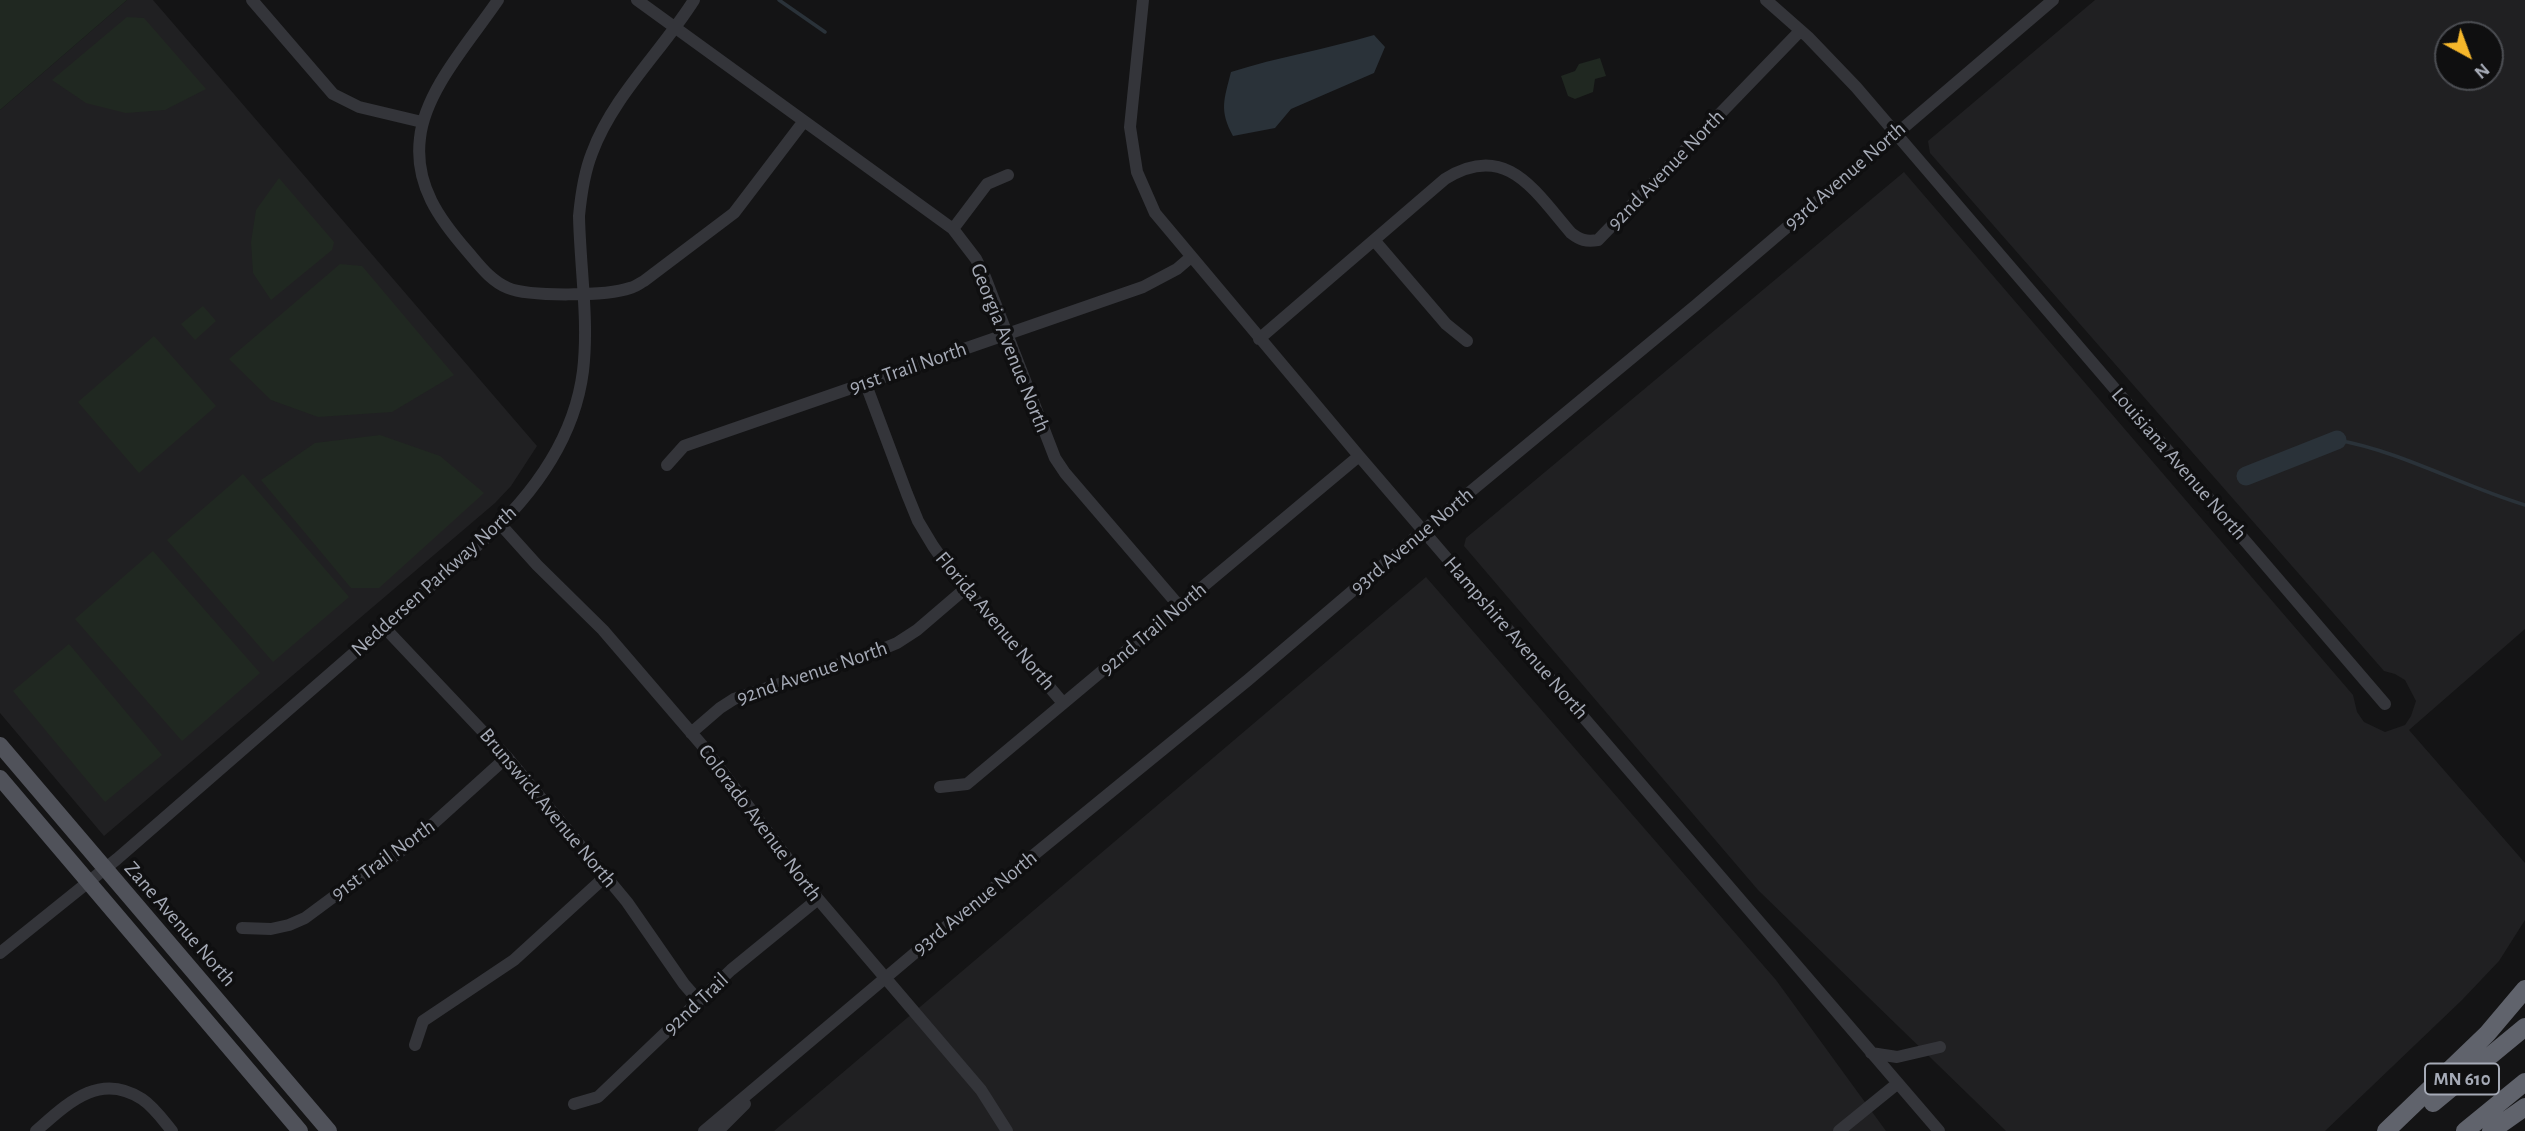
<!DOCTYPE html>
<html>
<head>
<meta charset="utf-8">
<style>
  body { margin:0 }
  #map { position:relative; width:2525px; height:1131px; overflow:hidden; background:#141415; font-family:"Alegreya Sans",sans-serif }
  canvas { display:block }
  .north { position:absolute; left:2434px; top:21px; width:70px; height:70px; box-sizing:border-box; background:#0f0f10; border:2px solid #4b4d52; border-radius:50%; rotate:139deg; font-size:19px; font-weight:700; line-height:28px; text-align:center; color:#a5aab6 }
  .north::after { content:''; display:block; margin:auto; width:24px; height:32px; background:#f6b72b; clip-path:polygon(50% 0,100% 100%,50% 72%,0 100%) }
</style>
</head>
<body>
<div id="map">
<canvas width="2525" height="1131"></canvas>
<div class="north">N</div>
</div>
<script>
const context = document.querySelector('canvas').getContext('2d');
context.lineJoin = 'round';
function paint(path, color) {
  context.fillStyle = color;
  context.fill(path, 'evenodd');
}
function trace(path, color, width, dash) {
  context.strokeStyle = color;
  context.lineWidth = width;
  context.lineCap = dash ? 'butt' : 'round';
  context.setLineDash(dash || []);
  context.stroke(path);
}
function label(font, color, halo, rows, align = 'center') {
  context.font = font + ' "Alegreya Sans",sans-serif';
  context.lineWidth = 7;
  context.setLineDash([]);
  context.textBaseline = 'middle';
  context.strokeStyle = halo;
  context.fillStyle = color;
  for (const [text, x, y, turn = 0] of rows) {
    context.save();
    context.translate(x, y);
    context.rotate((+turn || 0) * Math.PI / 180);
    context.textAlign = isNaN(turn) ? turn : align;
    if (halo) context.strokeText(text, 0, 0);
    context.fillText(text, 0, 0);
    context.restore();
  }
}
paint(new Path2D(`
  M 127,0 L 153,0 L 537,446 L 511,486 L 495,503 L 104,836 L 0,713 L 0,110 Z
  M 2095,0 L 2525,0 L 2525,629 L 2409,730 L 2525,863 L 2525,920 L 2499,961 L 2462,1000 L 2325,1131 L 2006,1131 L 1758,890 L 1464,546 L 1466,538 L 1904,172 L 2353,695 L 2357,712 L 2364,722 L 2385,732 L 2405,725 L 2411,716 L 2416,701 L 2405,680 L 2395,674 L 2384,671 L 1930,153 L 1928,141 ZM 2448,35 L 2490,35 L 2490,77 L 2448,77 Z
  M 1426,577 L 1776,980 L 1886,1131 L 774,1131 Z`), '#202022');
paint(new Path2D(`
  M 0,0 L 127,0 L 0,110 Z
  M 127,17 L 144,18 L 206,89 L 165,110 L 126,113 L 86,103 L 52,80 Z
  M 1600,58 L 1606,76 L 1595,79 L 1593,92 L 1575,99 L 1568,96 L 1561,76 L 1575,71 L 1579,64 Z
  M 279,178 L 334,242 L 332,250 L 271,300 L 253,273 L 251,242 L 256,210 Z
  M 340,264 L 362,266 L 454,375 L 392,412 L 318,417 L 271,400 L 229,359 Z
  M 203,306 L 216,321 L 195,340 L 181,324 Z
  M 154,336 L 216,406 L 139,473 L 78,402 Z
  M 380,435 L 440,456 L 484,493 L 379,588 L 351,588 L 261,480 L 315,443 Z
  M 243,474 L 349,597 L 273,662 L 167,540 Z
  M 153,551 L 260,673 L 182,741 L 75,619 Z
  M 69,644 L 162,755 L 105,802 L 13,691 Z`), '#202821');
paint(new Path2D(`
  M 1374,35 L 1385,47 L 1374,73 L 1291,109 L 1275,128 L 1233,136 C 1219,110 1224,100 1231,72 C 1278,57 1327,49 1374,35 Z`), '#2a3239');
trace(new Path2D(`
  M 779,0 L 825,32
  M 2337,440 C 2400,451 2462,486 2525,505`), '#2a3239', 3.5);
trace(new Path2D(`
  M 2246,476 L 2337,440`), '#2a3239', 19);
trace(new Path2D(`
  M 252,0 L 333,94 L 359,107 L 422,122
  M 498,0 C 471,40 425,90 420,138 C 414,185 440,220 468,252 C 480,266 491,281 508,288 C 529,297 608,296 630,288 C 635,287 640,283 644,281 L 734,213 L 804,121
  M 637,0 L 953,229 L 976,259 L 985,277 L 1055,458 L 1065,473 L 1180,607
  M 1143,0 L 1130,127 L 1137,172 L 1155,213 L 1359,456 L 1939,1131
  M 1766,0 L 1808,37 L 1856,87 L 2385,704
  M 953,229 L 987,184 L 1008,175
  M 1374,240 L 1446,324 L 1467,341
  M 1259,339 L 1445,179 C 1506,141 1534,190 1571,233 C 1580,240 1586,242 1598,240 L 1800,31
  M 865,382 L 907,494 L 918,521 L 933,546 L 950,570 L 1063,703
  M 667,465 L 684,446 L 1143,287 L 1177,269 L 1191,257
  M 501,525 L 537,565 L 603,630 L 707,751 L 818,899 L 981,1090 L 1007,1131
  M 384,627 L 507,757 L 627,902 L 684,984 L 698,1000
  M 691,733 L 720,708 L 734,699 L 873,653 L 897,643 L 917,630 L 966,588
  M 940,787 L 967,784 L 1359,456
  M 242,928 L 271,929 L 289,925 L 305,918 L 363,875 L 389,860 L 414,841 L 507,757
  M 0,953 L 117,859 L 478,545 C 530,499 574,442 583,371 C 589,320 580,267 579,216 C 581,195 584,173 592,153 C 613,96 662,51 694,0
  M 415,1045 L 423,1021 L 514,960 L 606,876
  M 1871,1053 L 1897,1057 L 1940,1047
  M 574,1104 L 598,1097 L 731,970 L 818,899
  M 36,1131 C 67,1104 99,1071 142,1099 C 154,1107 163,1120 172,1131
  M 704,1131 L 948,925 L 1248,680 L 1424,530 L 1696,305 L 2053,0
  M 718,1131 L 745,1104
  M 1839,1131 L 1898,1083`), '#34353a', 12);
trace(new Path2D(`
  M 0,745 L 329,1131
  M 0,778 L 300,1131`), '#50525a', 16);
trace(new Path2D(`
  M 2433,1103 L 2525,1027
  M 2386,1131 L 2487,1034 L 2525,989
  M 2465,1131 L 2525,1082
  M 2491,1131 L 2525,1107`), '#60636c', 18);
for (const [x, y, w] of [
  [2462,1079,74]
]) {
  const box = new Path2D();
  box.roundRect(x - w / 2, y - 15.5, w, 31, 5);
  context.fillStyle = '#0f0f10';
  context.fill(box);
  trace(box, '#a5aab6', 2);
}
label('bold 19px', '#a5aab6', null, [
  ["MN 610",2462,1079]
]);
label('21px', '#a5aab6', '#0f0f10', [
  ["92nd Avenue North",1666,170,-46],
  ["93rd Avenue North",1845,176,-41],
  ["Georgia Avenue North",1010,348,68],
  ["91st Trail North",908,368,-19],
  ["Louisiana Avenue North",2179,464,49],
  ["93rd Avenue North",1412,541,-40],
  ["Neddersen Parkway North",434,581,-42],
  ["Florida Avenue North",995,621,50],
  ["92nd Trail North",1153,629,-40],
  ["Hampshire Avenue North",1516,638,49],
  ["92nd Avenue North",812,673,-19],
  ["Brunswick Avenue North",548,808,50],
  ["Colorado Avenue North",760,823,53],
  ["91st Trail North",383,860,-36],
  ["93rd Avenue North",975,903,-39],
  ["Zane Avenue North",180,924,49],
  ["92nd Trail",696,1004,-43]
]);
</script>
</body>
</html>
